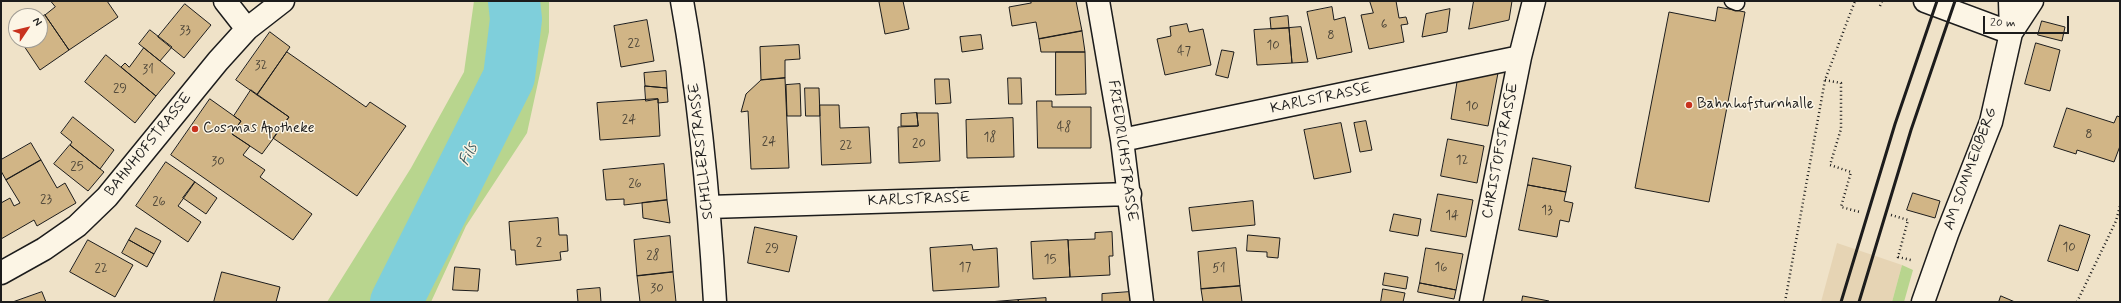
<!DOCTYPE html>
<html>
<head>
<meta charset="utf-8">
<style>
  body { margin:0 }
  #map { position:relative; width:2121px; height:303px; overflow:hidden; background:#efe2c8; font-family:Mynerve,sans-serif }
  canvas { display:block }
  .frame { position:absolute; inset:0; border:2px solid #1c1c1c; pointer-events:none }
  .north { position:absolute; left:8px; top:8px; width:40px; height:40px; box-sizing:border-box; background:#fcf5e5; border:1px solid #a29e95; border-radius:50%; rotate:55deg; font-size:11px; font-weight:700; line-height:16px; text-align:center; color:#1c1c1c }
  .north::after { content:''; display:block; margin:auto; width:14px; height:18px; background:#c8321e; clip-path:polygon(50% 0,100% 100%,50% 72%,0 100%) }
  .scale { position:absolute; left:1983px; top:16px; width:86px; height:18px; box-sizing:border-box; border:2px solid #1c1c1c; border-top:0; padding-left:5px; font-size:12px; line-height:14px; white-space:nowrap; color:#1c1c1c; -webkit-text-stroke:3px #fcf5e5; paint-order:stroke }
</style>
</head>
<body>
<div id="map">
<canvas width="2121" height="303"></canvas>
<div class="frame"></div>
<div class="north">N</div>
<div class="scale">20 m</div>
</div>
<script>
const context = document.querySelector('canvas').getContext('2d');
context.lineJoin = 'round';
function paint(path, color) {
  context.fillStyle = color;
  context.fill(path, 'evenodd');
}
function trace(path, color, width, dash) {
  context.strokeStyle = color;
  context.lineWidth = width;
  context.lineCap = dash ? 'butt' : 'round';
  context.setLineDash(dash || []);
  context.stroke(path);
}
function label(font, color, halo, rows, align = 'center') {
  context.font = font + ' Mynerve,sans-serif';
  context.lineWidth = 3;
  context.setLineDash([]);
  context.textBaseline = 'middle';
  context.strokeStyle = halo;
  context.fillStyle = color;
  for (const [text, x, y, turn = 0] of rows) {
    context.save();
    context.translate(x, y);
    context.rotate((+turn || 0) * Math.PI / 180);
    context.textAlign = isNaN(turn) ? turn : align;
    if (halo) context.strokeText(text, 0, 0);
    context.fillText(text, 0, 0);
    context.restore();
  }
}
paint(new Path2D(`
  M 1837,243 L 1902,265 L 1892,302 L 1821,302 Z`), '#e6d4b4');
paint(new Path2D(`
  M 474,1 L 549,1 L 549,32 L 527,133 L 466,226 L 431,302 L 327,302 L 411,168 L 464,72 Z
  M 1902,265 L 1913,270 L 1904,302 L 1892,302 Z`), '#b8d58e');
trace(new Path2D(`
  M 396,302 L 509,77 L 516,19 L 514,1`), '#7fcfdb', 52);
const building = new Path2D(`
  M 51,1 L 107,1 L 118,17 L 69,50 L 45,15 L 55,7 Z
  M 903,1 L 909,29 L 885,34 L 879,2 Z
  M 1030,1 L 1076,1 L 1082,31 L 1039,39 L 1036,22 L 1012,26 L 1009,7 L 1031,3 Z
  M 1370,1 L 1396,1 L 1399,18 L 1406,17 L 1408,24 L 1401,25 L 1404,42 L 1369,49 L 1361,15 L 1373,13 Z
  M 1474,1 L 1512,1 L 1509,20 L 1469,29 Z
  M 185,4 L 211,25 L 184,58 L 158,37 Z
  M 1332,7 L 1334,20 L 1345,17 L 1352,52 L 1317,59 L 1307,12 Z
  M 1718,7 L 1745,12 L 1709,202 L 1635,188 L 1669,12 L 1715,21 Z
  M 1450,9 L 1447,32 L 1422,37 L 1426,14 Z
  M 45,15 L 69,50 L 40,70 L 20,40 L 40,40 L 40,18 Z
  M 1288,16 L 1289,28 L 1271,29 L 1270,18 Z
  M 647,20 L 654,61 L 621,67 L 614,26 Z
  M 2042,21 L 2065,27 L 2062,41 L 2038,35 Z
  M 1187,24 L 1189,32 L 1203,29 L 1211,65 L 1165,75 L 1157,39 L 1171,36 L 1170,27 Z
  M 1301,27 L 1308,62 L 1292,63 L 1289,28 Z
  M 1289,28 L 1292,63 L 1257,65 L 1254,30 Z
  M 150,30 L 172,47 L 160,61 L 139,44 Z
  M 1082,31 L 1085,52 L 1041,52 L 1039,39 Z
  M 270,32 L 290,47 L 257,95 L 236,80 Z
  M 981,35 L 983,49 L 962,52 L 960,37 Z
  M 2036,43 L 2060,50 L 2050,91 L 2025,84 Z
  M 799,45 L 800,59 L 785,60 L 785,78 L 761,80 L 760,47 Z
  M 144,48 L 175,73 L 156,96 L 121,67 L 125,63 L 129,67 Z
  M 1222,50 L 1234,52 L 1228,78 L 1216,75 Z
  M 287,52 L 366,107 L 370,102 L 406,126 L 357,196 L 273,138 L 289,117 L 257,95 Z
  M 1056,52 L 1085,52 L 1086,94 L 1056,95 Z
  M 106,55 L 156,96 L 135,123 L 85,82 Z
  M 666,71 L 667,88 L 645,86 L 644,73 Z
  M 1498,73 L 1488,126 L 1451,119 L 1457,82 Z
  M 785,78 L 789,168 L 751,169 L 748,111 L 741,112 L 746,94 L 761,80 Z
  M 1008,78 L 1021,78 L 1022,104 L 1009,104 Z
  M 935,79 L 949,79 L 951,103 L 936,104 Z
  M 800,84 L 801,116 L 787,116 L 786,85 Z
  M 645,86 L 667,88 L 668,102 L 658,103 L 658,99 L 646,101 Z
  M 805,88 L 819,88 L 820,116 L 806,116 Z
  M 251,90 L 289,117 L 262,154 L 232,134 L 241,121 L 234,116 Z
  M 210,99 L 241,121 L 232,134 L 250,146 L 243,155 L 265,170 L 260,177 L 312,214 L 293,240 L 171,155 Z
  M 658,99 L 660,136 L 600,140 L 597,103 Z
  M 1037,101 L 1052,101 L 1052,107 L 1091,107 L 1091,148 L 1038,148 Z
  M 820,105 L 839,105 L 840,128 L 869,127 L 871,163 L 822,165 Z
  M 2067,108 L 2114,123 L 2117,116 L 2120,117 L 2120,146 L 2114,162 L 2077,150 L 2076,154 L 2054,147 Z
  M 917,113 L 918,126 L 901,126 L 901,114 Z
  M 917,113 L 938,113 L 940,161 L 899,163 L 898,127 L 918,126 Z
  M 73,117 L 114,150 L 100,169 L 70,145 L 72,142 L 61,133 Z
  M 1013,118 L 1014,157 L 967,158 L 966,120 Z
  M 1366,121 L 1372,150 L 1360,152 L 1354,123 Z
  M 1341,123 L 1351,172 L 1314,179 L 1304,130 Z
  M 1448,139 L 1484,146 L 1477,183 L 1441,176 Z
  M 31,143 L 41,160 L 6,180 L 1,171 L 1,160 Z
  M 70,145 L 104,172 L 88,191 L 54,164 Z
  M 1533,158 L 1571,166 L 1566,192 L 1528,185 Z
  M 41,160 L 57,188 L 65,183 L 76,203 L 37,226 L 34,220 L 1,239 L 1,203 L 10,198 L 14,206 L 20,203 L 6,180 Z
  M 166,162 L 195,182 L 178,206 L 201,222 L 188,242 L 136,206 Z
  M 664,164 L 667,200 L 624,205 L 624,199 L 606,200 L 603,170 Z
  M 195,182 L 217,198 L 206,214 L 183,198 Z
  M 1528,185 L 1566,192 L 1564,201 L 1573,203 L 1569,222 L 1560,220 L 1557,237 L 1519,230 Z
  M 1913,193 L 1940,201 L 1935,218 L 1907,210 Z
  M 1438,194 L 1473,200 L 1466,237 L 1431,231 Z
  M 667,200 L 670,223 L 643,218 L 642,203 Z
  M 1253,201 L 1255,225 L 1192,231 L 1189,208 Z
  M 1394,214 L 1421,219 L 1418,236 L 1390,231 Z
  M 558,218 L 559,235 L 567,235 L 568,251 L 560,252 L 561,260 L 516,265 L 515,250 L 511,250 L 509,222 Z
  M 2060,225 L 2090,235 L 2078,271 L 2048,261 Z
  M 755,227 L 797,236 L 789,272 L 748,263 Z
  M 136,228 L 161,241 L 154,254 L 129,240 Z
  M 1112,232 L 1113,256 L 1109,256 L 1110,275 L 1070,277 L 1068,240 L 1095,239 L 1095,233 Z
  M 1248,235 L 1280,238 L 1278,258 L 1267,257 L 1267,252 L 1247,251 Z
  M 670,236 L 673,272 L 637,276 L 634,240 Z
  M 88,240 L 133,265 L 115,297 L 70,272 Z
  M 129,240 L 154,254 L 147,267 L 122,253 Z
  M 1068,240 L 1070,277 L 1033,279 L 1031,242 Z
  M 972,245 L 973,250 L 997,248 L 999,287 L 933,291 L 930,248 Z
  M 1236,248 L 1240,286 L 1201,289 L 1198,252 Z
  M 1426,248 L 1463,254 L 1456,290 L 1420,283 Z
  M 455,267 L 480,269 L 478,291 L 453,290 Z
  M 222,272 L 280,287 L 276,302 L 214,302 Z
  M 673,272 L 676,302 L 640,302 L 637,276 Z
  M 1385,273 L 1408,277 L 1406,289 L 1383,285 Z
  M 1420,283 L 1456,290 L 1454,299 L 1418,292 Z
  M 1240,286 L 1242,302 L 1203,302 L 1201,289 Z
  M 600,288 L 601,302 L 578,302 L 577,290 Z
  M 1383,289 L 1405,293 L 1403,302 L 1381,302 Z
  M 42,292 L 46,302 L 13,302 Z
  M 1130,292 L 1131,302 L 1102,302 L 1102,294 Z
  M 1523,296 L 1549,301 L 1549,302 L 1522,302 Z
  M 2001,296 L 2015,302 L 1999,302 Z
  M 1046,298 L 1046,302 L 1019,302 L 1018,300 Z
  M 1018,300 L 1019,302 L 989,302 Z`);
paint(building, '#d1b586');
trace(building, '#1c1c1c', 1);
const lane = new Path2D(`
  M 1732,1 L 1737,3`);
const street = new Path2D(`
  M 225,1 L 247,29
  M 682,1 C 700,100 709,201 715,302
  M 1098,1 L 1122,140 L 1142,302
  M 1925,1 L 2011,33
  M 2011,33 L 2032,1
  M 1122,140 L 1520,57
  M 709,207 L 1130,194
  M 1,273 L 44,249 L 77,226 L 107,197 L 218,61 L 247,29 L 283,1
  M 1471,302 L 1520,57 L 1534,1
  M 1923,302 L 1947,234 L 1991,122 L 2011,33 L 2010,1`);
trace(lane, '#1c1c1c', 17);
trace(street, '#1c1c1c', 25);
trace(new Path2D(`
  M 1880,6 L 1882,1
  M 1825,80 L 1841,83 L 1841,129 L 1830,165 L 1851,172 L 1841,207 L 1860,212
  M 1891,215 L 1908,220 L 1898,257 L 1911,260
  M 1785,302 L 1825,80 L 1855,1
  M 2077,302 L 2116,221 L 2120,206`), '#1c1c1c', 2.5, [1, 3]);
trace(lane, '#fcf5e5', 14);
trace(street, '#fcf5e5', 22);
trace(new Path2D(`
  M 1841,302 L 1895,124 L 1937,1
  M 1859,302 L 1911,130 L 1955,1`), '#1c1c1c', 3);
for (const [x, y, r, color] of [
  [1689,105,4,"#c8321e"],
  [195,129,4,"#c8321e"]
]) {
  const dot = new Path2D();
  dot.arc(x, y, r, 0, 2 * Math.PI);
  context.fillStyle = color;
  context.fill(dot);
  trace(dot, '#fcf5e5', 1.5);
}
label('13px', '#494236', null, [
  ["6",1384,25],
  ["33",185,31],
  ["8",1331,36],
  ["22",634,44],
  ["10",1273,46],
  ["47",1184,52],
  ["32",261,66],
  ["31",148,70],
  ["29",120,89],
  ["10",1472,107],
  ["24",629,120],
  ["48",1064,128],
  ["8",2089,135],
  ["18",990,138],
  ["24",769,142],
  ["20",919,144],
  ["22",846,146],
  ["12",1462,161],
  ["30",218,162],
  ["25",77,167],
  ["26",635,184],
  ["23",46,200],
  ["26",159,202],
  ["13",1547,211],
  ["14",1452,216],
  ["2",539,243],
  ["10",2069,248],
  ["29",772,249],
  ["28",653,256],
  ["15",1050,260],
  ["17",965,268],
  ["16",1441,268],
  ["22",101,269],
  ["51",1219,269],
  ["30",657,289]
]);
label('15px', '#1c1c1c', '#fcf5e5', [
  ["KARLSTRASSE",1321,99,-12],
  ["BAHNHOFSTRASSE",149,145,-51],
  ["SCHILLERSTRASSE",702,151,-96],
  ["FRIEDRICHSTRASSE",1122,151,82],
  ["CHRISTOFSTRASSE",1501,151,-79],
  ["AM SOMMERBERG",1971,169,-70],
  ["KARLSTRASSE",919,200,-2]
]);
label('15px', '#1c1c1c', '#fcf5e5', [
  ["Bahnhofsturnhalle",1697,105],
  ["Cosmas Apotheke",203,129]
], 'left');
label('italic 16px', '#3f5b5f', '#fcf5e5', [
  ["Fils",469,155,-63]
]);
</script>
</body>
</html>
